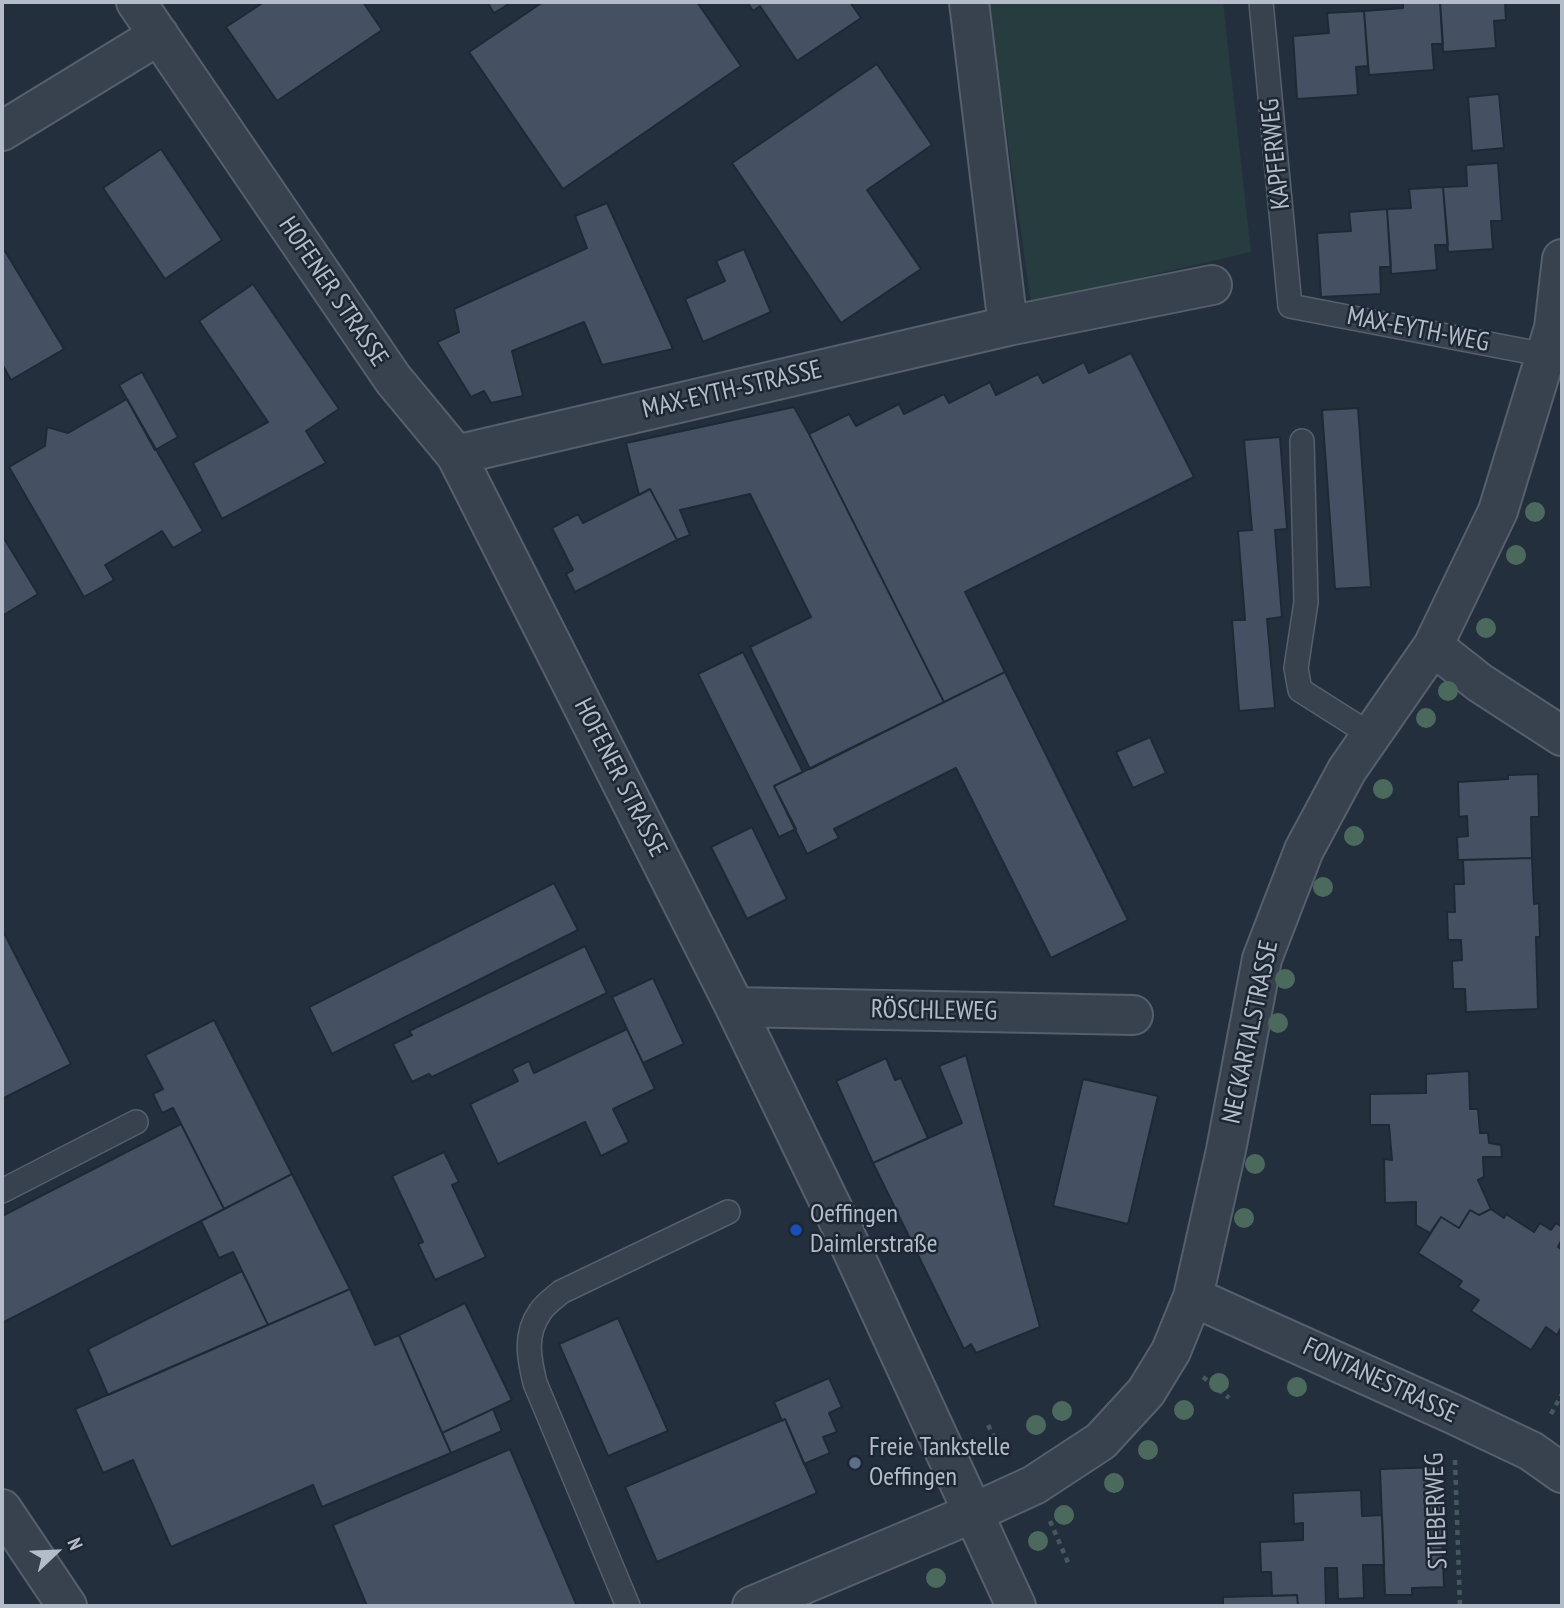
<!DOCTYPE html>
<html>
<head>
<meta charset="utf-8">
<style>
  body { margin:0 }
  #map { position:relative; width:1564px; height:1608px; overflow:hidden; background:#242f3e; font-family:"PT Sans Narrow",sans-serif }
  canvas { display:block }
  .frame { position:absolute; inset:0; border:4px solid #b4bcc9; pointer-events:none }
  .north { position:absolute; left:21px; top:1517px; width:70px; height:70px; -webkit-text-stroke:5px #1d2633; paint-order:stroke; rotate:67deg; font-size:19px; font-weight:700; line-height:28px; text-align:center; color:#b4bcc9 }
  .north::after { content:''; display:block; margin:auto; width:24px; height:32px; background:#b4bcc9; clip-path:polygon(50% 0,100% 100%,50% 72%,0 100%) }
</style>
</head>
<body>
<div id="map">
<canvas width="1564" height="1608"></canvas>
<div class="frame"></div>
<div class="north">N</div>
</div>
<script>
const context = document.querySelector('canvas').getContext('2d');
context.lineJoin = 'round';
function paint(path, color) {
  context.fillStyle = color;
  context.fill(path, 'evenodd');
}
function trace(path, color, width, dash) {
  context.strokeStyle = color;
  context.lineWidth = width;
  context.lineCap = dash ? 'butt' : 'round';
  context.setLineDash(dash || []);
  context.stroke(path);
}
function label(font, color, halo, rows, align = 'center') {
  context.font = font + ' "PT Sans Narrow",sans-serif';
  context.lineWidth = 5;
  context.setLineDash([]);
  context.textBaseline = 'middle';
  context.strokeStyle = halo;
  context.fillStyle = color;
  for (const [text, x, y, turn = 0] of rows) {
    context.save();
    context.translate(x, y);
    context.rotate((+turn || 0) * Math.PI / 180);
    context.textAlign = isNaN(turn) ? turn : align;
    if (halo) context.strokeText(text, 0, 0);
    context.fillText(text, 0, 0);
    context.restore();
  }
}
paint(new Path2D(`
  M 988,2 L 1223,2 L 1251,252 L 1031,303 Z`), '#263c3f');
const building = new Path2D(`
  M 264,2 L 363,2 L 382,30 L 277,101 L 226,27 Z
  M 487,2 L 512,2 L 494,13 Z
  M 543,2 L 697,2 L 741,66 L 563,189 L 469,52 Z
  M 747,2 L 850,2 L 861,18 L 797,61 L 760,6 L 753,11 Z
  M 1403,2 L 1440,2 L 1443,44 L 1432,44 L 1434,70 L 1369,75 L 1364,11 L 1403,8 Z
  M 1440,2 L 1505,2 L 1506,20 L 1494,21 L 1496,48 L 1443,52 Z
  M 1364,11 L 1368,66 L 1356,67 L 1358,95 L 1297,99 L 1293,36 L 1329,33 L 1327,13 Z
  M 877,64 L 932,145 L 867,190 L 921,269 L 841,323 L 732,163 Z
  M 1499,94 L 1504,148 L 1472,151 L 1468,97 Z
  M 161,149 L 222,240 L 165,279 L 103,188 Z
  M 1498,163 L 1502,221 L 1491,221 L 1493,249 L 1448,252 L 1443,187 L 1467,186 L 1466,165 Z
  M 1443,187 L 1448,245 L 1435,245 L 1437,270 L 1391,274 L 1387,209 L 1411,208 L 1409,189 Z
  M 607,203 L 673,349 L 602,365 L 584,322 L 512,351 L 523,396 L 491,403 L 484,391 L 471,397 L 437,342 L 459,332 L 454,309 L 587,248 L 575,216 Z
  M 1387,209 L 1391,267 L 1380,267 L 1381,294 L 1321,297 L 1317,233 L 1351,231 L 1349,212 Z
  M 744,249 L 771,312 L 703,342 L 685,299 L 725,281 L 716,261 Z
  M 5,251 L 64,349 L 11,380 L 2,364 L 2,253 Z
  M 253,284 L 339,409 L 306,431 L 326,463 L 222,519 L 193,463 L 268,422 L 199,321 Z
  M 1131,353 L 1194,477 L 965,592 L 1005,672 L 944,702 L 809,434 L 849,414 L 856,426 L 899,404 L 904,414 L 944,394 L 949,403 L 990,382 L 996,395 L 1038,374 L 1043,383 L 1084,362 L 1089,373 Z
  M 142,372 L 178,437 L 155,450 L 119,385 Z
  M 127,399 L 203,531 L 173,548 L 162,531 L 105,565 L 114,580 L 84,597 L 9,467 L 45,446 L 47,427 L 68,433 Z
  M 794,407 L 809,434 L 944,702 L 810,769 L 750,647 L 811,617 L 750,494 L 680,510 L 690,535 L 677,540 L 650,489 L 639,495 L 626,443 Z
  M 1358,408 L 1371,587 L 1335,589 L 1322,410 Z
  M 1280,437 L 1287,529 L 1275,530 L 1282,617 L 1267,619 L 1275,708 L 1239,711 L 1232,620 L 1245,620 L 1238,531 L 1252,530 L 1244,440 Z
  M 650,489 L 677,540 L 575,592 L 566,574 L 573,570 L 552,528 L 578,514 L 583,523 Z
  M 2,535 L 38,594 L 2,616 Z
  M 743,652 L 803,772 L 774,786 L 796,829 L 779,837 L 698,674 Z
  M 1005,672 L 1128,920 L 1051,958 L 956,768 L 834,829 L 839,838 L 807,854 L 774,786 Z
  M 1150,737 L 1166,773 L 1133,788 L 1116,752 Z
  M 1538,774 L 1539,817 L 1531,817 L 1532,858 L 1458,860 L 1457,837 L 1468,836 L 1467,816 L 1459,817 L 1458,782 L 1508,779 L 1508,775 Z
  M 752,827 L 787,899 L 747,919 L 711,847 Z
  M 1532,858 L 1534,904 L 1539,903 L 1540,937 L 1536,937 L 1538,1009 L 1466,1012 L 1465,989 L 1453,989 L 1452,961 L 1462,960 L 1461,940 L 1448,940 L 1447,912 L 1455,912 L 1454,884 L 1464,884 L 1463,860 Z
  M 554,883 L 578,930 L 332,1054 L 309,1007 Z
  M 2,929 L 71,1064 L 2,1099 Z
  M 585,946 L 607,993 L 432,1077 L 429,1074 L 412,1082 L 393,1044 L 412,1035 L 409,1031 Z
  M 653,978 L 684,1044 L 643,1063 L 612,997 Z
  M 214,1020 L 292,1174 L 224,1209 L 173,1108 L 162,1113 L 153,1094 L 163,1089 L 145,1055 Z
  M 627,1029 L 655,1089 L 613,1109 L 629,1142 L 601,1156 L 585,1122 L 498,1164 L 470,1104 L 518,1081 L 512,1069 L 529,1061 L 534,1073 Z
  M 966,1055 L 1040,1327 L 976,1353 L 971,1344 L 964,1349 L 873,1163 L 962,1123 L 939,1066 Z
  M 886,1058 L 895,1080 L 901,1078 L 928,1138 L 873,1163 L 836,1081 Z
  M 1469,1071 L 1470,1109 L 1478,1109 L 1480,1133 L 1488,1133 L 1489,1143 L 1501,1145 L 1502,1157 L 1483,1157 L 1484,1177 L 1478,1180 L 1491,1209 L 1479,1215 L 1470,1210 L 1459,1228 L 1441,1217 L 1430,1233 L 1416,1225 L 1416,1202 L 1385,1203 L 1384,1159 L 1392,1160 L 1389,1125 L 1370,1125 L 1370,1094 L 1426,1093 L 1426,1074 Z
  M 1083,1079 L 1158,1096 L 1128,1224 L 1053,1206 Z
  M 181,1124 L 224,1209 L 2,1323 L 2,1216 Z
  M 444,1152 L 459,1182 L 452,1185 L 486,1257 L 435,1280 L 418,1244 L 423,1242 L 392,1176 Z
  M 292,1174 L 350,1289 L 268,1325 L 233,1252 L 219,1258 L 201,1221 Z
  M 1491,1209 L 1504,1218 L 1506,1214 L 1534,1232 L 1540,1223 L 1551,1230 L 1556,1223 L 1562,1227 L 1562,1239 L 1558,1247 L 1562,1250 L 1562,1326 L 1557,1335 L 1546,1327 L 1531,1350 L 1471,1311 L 1479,1300 L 1458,1287 L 1462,1281 L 1418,1253 L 1441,1217 L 1459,1228 L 1470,1210 L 1479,1215 Z
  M 242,1271 L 268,1325 L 108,1395 L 88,1349 Z
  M 350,1289 L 375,1345 L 399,1335 L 451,1453 L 322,1507 L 313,1485 L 171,1547 L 133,1460 L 103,1473 L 75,1409 Z
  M 465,1303 L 512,1400 L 442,1433 L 399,1335 Z
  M 618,1318 L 668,1431 L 608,1456 L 559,1344 Z
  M 829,1378 L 842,1407 L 829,1413 L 837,1432 L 823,1437 L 830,1453 L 804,1464 L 785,1419 L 782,1421 L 774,1402 Z
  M 493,1409 L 502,1431 L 451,1453 L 442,1433 Z
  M 785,1419 L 817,1493 L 657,1562 L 625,1487 Z
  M 510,1449 L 577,1606 L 367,1606 L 333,1525 Z
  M 1440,1467 L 1444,1587 L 1412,1588 L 1412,1595 L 1385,1595 L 1380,1469 Z
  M 1361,1490 L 1362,1516 L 1382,1515 L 1384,1565 L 1363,1565 L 1364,1598 L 1338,1599 L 1337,1568 L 1325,1568 L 1326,1606 L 1298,1606 L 1297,1595 L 1272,1596 L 1271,1572 L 1261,1572 L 1260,1542 L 1303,1540 L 1303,1523 L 1294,1524 L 1293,1493 Z
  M 1297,1595 L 1298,1606 L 1223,1606 L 1223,1597 Z`);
paint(building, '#455162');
trace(building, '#1f2835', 2);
const lane = new Path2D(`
  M 1261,2 L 1290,306 L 1546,355
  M 1302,441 L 1306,602 L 1296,668 L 1300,690 L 1371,735
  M 2,1191 L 136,1122
  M 628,1606 L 535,1383 C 529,1358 524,1335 540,1312 C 545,1304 554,1298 561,1292 L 728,1212`);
const street = new Path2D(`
  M 136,2 L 393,379 L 456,455 L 735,1007 L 842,1228 L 1016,1606
  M 969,2 L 1008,326
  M 2,131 L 159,35
  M 456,455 L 1008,326 L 1212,285
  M 1433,646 L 1480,683 L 1562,736
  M 735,1007 L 1133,1015
  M 1193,1297 L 1453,1414 L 1531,1451 L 1562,1473
  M 2,1509 L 67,1606
  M 752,1606 L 973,1513 L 1034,1485 L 1101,1441 L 1146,1392 L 1171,1351 L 1193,1297 L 1226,1150 L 1262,959 L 1304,850 L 1347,770 L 1433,646 L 1498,511 L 1554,328 L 1562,259`);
trace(lane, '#565f6c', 26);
trace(street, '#565f6c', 42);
trace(new Path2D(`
  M 1203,1377 L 1229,1398
  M 1551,1414 L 1562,1394
  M 988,1425 L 1001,1450 L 1005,1454
  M 1455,1460 L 1460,1606
  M 1050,1521 L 1070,1567`), '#44595c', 4.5, [5, 5]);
trace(lane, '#38414e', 23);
trace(street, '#38414e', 38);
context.fillStyle = '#4b6a5d';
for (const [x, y] of [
  [1535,512],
  [1516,555],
  [1486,628],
  [1448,691],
  [1426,718],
  [1383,789],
  [1354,836],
  [1323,887],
  [1285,979],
  [1278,1023],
  [1255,1164],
  [1244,1218],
  [1219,1383],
  [1297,1387],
  [1184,1410],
  [1062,1411],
  [1036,1425],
  [1148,1450],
  [1114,1483],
  [1064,1515],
  [1038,1541],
  [936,1578]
]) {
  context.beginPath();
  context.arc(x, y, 10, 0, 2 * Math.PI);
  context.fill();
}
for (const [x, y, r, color] of [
  [796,1230,7,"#1a4fb4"],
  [855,1463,7,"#5c6f8a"]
]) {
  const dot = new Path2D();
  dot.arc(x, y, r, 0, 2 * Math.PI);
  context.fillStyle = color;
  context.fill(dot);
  trace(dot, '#1d2633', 2.5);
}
label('26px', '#b4bcc9', '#1d2633', [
  ["KAPFERWEG",1276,154,-96],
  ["HOFENER STRASSE",333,292,56],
  ["MAX-EYTH-WEG",1418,330,11],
  ["MAX-EYTH-STRASSE",732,390,-13],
  ["HOFENER STRASSE",620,778,63],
  ["RÖSCHLEWEG",934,1011,1],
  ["NECKARTALSTRASSE",1251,1032,-78],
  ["FONTANESTRASSE",1380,1381,25],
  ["STIEBERWEG",1437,1511,-92]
]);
label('26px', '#b4bcc9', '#1d2633', [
  ["Oeffingen",810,1215],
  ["Daimlerstraße",810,1245],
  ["Freie Tankstelle",869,1448],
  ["Oeffingen",869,1478]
], 'left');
</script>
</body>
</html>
